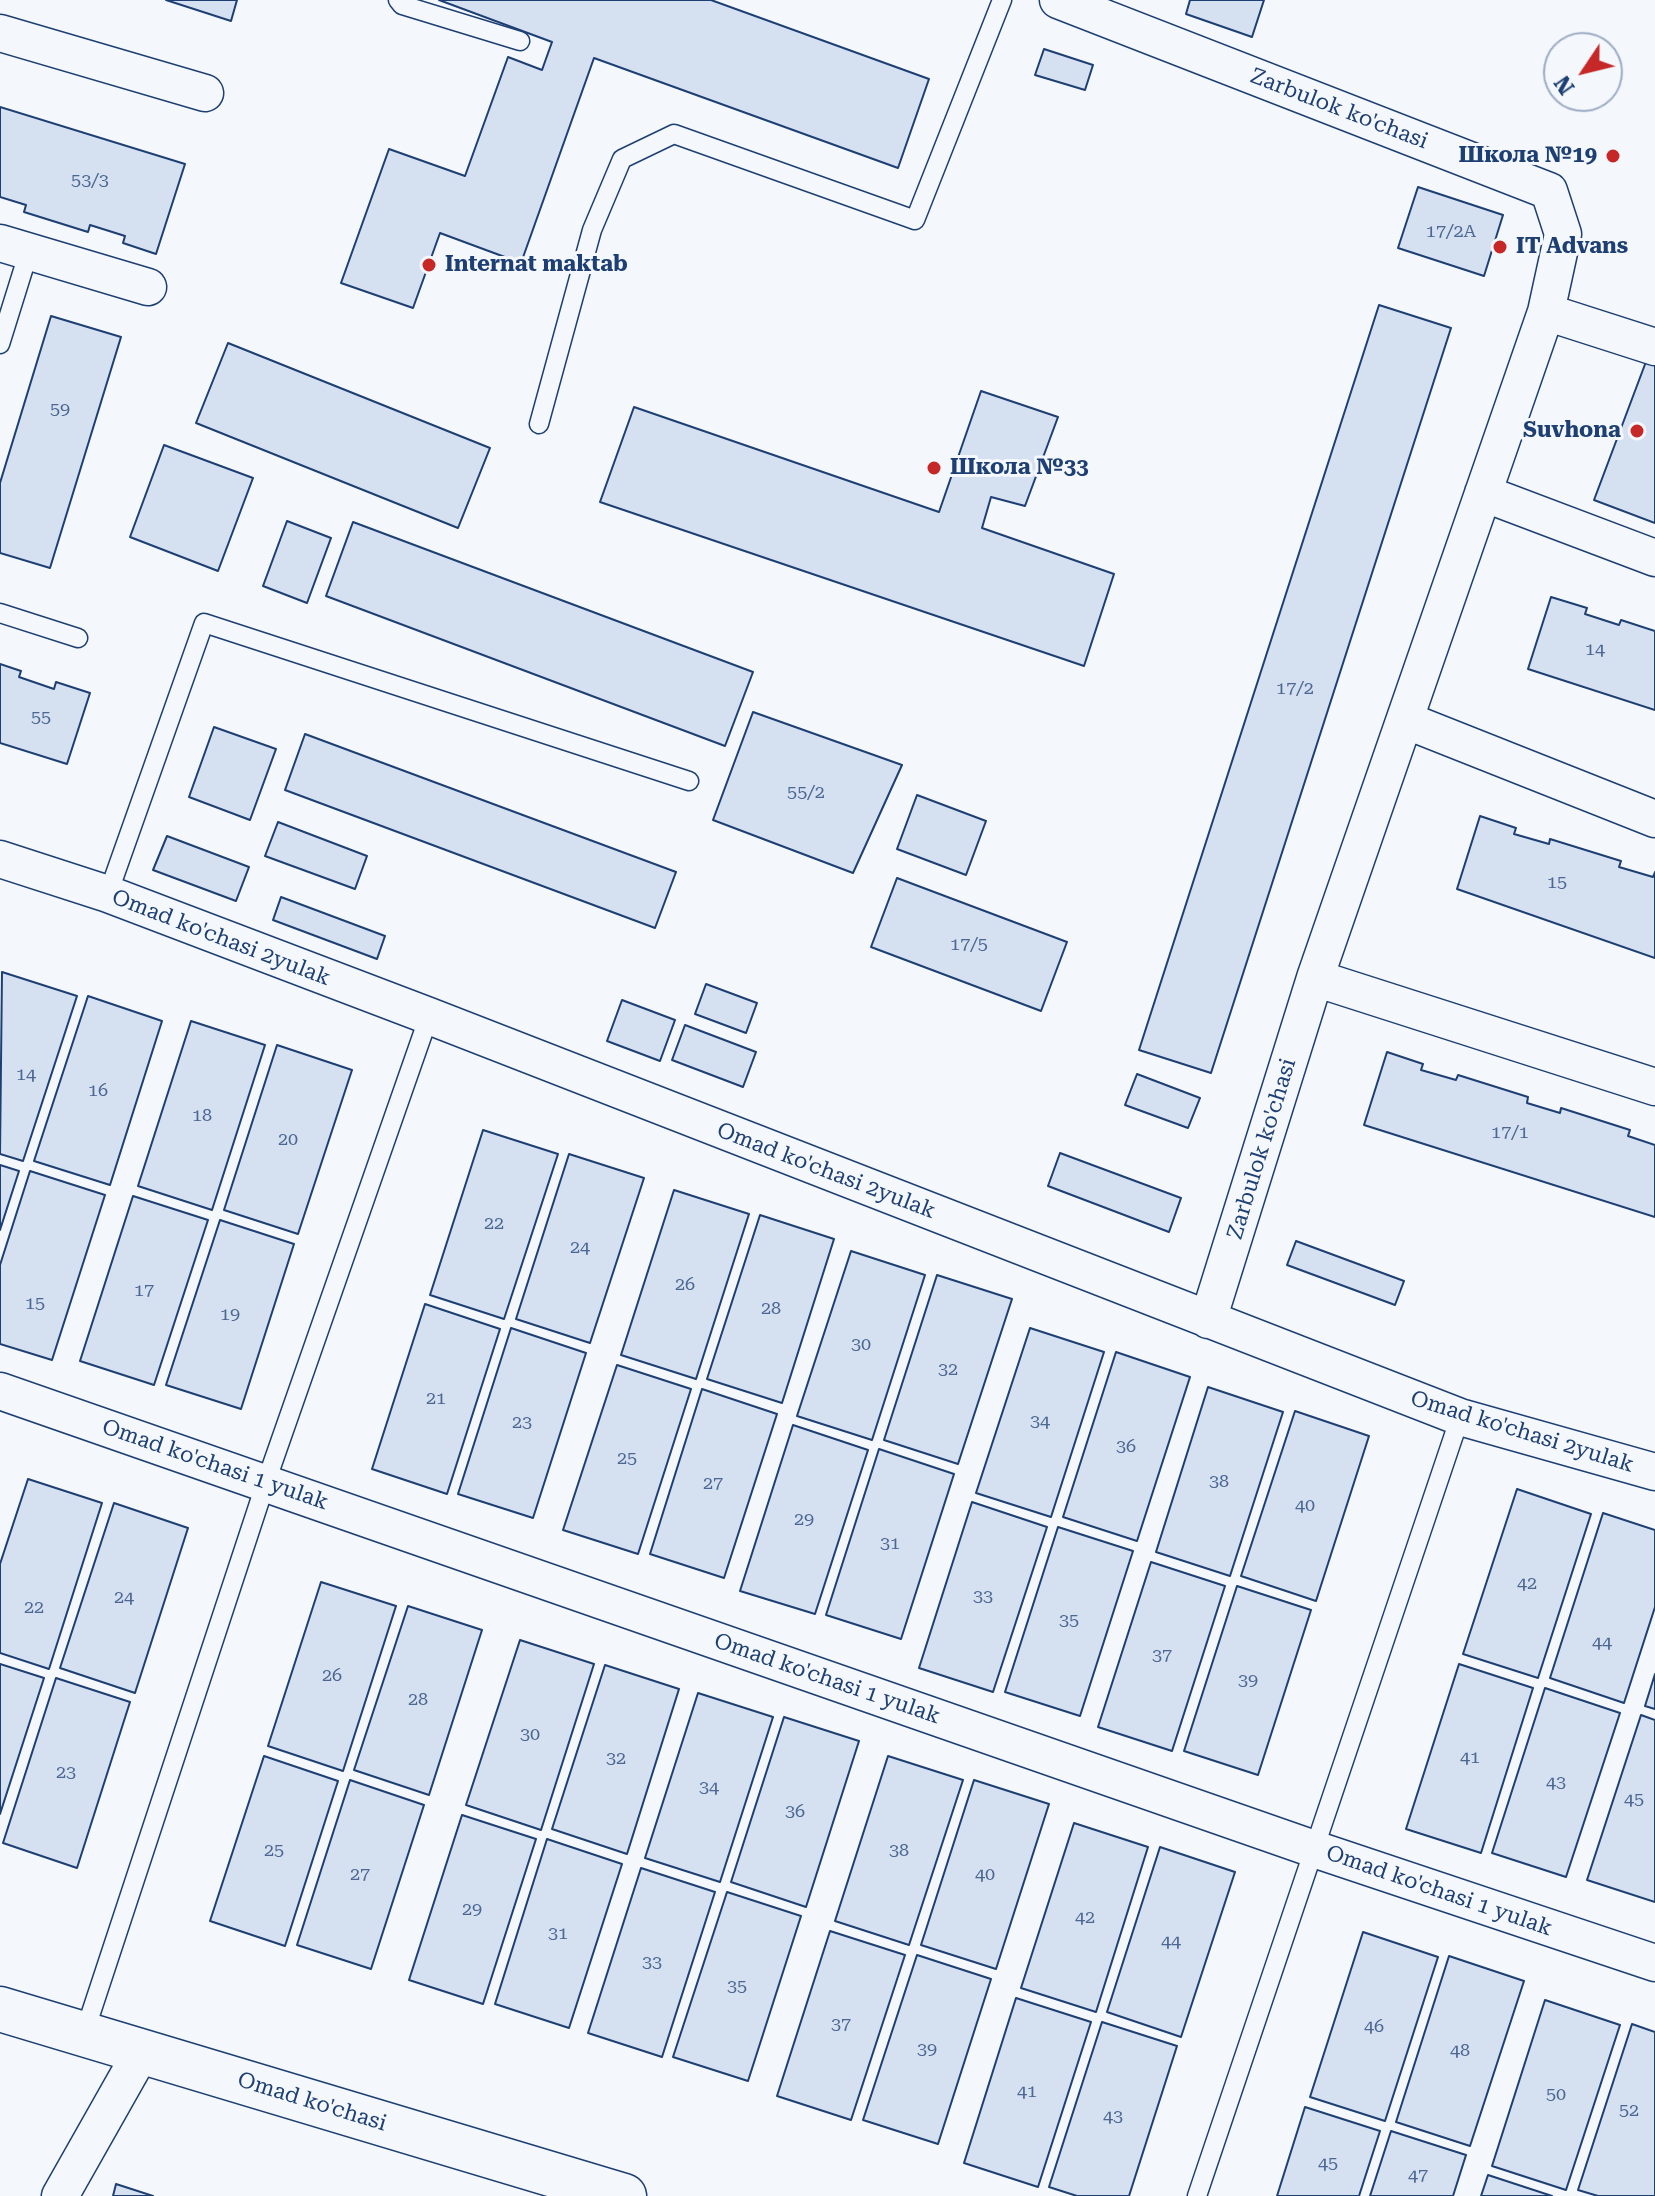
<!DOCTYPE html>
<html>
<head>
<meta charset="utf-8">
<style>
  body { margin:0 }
  #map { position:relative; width:1655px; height:2196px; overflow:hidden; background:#f4f7fb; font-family:"Roboto Serif",serif }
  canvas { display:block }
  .north { position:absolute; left:1543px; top:32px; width:80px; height:80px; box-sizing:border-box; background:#f4f7fb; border:2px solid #9eadc5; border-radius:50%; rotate:235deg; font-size:22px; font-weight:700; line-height:32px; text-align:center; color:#1d3f73 }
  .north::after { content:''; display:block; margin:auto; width:28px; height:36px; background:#c62828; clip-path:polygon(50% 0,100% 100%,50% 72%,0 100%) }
</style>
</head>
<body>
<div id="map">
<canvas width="1655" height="2196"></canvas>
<div class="north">N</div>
</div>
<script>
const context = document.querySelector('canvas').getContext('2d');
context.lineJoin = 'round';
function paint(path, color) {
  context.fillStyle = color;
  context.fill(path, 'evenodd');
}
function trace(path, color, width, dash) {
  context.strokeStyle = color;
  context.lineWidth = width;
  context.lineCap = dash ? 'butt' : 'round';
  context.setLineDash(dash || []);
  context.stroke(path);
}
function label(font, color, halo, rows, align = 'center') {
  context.font = font + ' "Roboto Serif",serif';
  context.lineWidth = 6;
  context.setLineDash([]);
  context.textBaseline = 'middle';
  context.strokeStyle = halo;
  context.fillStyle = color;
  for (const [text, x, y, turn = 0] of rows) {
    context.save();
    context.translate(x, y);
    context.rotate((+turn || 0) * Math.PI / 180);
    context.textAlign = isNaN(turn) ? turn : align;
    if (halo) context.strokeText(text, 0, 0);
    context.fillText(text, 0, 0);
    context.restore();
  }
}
const building = new Path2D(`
  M 166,0 L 237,0 L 231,21 Z
  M 439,0 L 711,0 L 929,79 L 898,168 L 594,58 L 521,263 L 440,233 L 413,308 L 341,283 L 389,149 L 465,176 L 508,57 L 542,70 L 552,42 Z
  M 1190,0 L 1264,0 L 1252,37 L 1186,14 Z
  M 1044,49 L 1093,65 L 1085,90 L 1035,75 Z
  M 0,107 L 185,164 L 156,254 L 123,243 L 125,236 L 90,225 L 88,232 L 24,212 L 26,205 L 0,197 Z
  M 1418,187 L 1503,215 L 1484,276 L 1398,248 Z
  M 1379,305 L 1451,328 L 1211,1073 L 1139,1050 Z
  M 51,316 L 121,337 L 50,568 L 0,553 L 0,483 Z
  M 228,343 L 490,448 L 458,528 L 196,423 Z
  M 1647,359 L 1655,362 L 1655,523 L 1594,500 Z
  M 981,391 L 1058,417 L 1025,506 L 991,497 L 982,528 L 1114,574 L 1084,666 L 600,502 L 634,407 L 939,512 Z
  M 164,445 L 253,478 L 218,571 L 130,537 Z
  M 287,521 L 331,538 L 307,603 L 263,586 Z
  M 353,522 L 753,672 L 725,746 L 326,596 Z
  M 1551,597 L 1587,608 L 1585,614 L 1619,625 L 1621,620 L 1655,631 L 1655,710 L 1528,669 Z
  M 0,664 L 21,671 L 19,677 L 54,689 L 56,682 L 90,693 L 67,764 L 0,743 Z
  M 753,712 L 902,765 L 853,873 L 713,820 Z
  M 214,727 L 276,749 L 250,820 L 189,797 Z
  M 305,734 L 676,872 L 655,928 L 285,790 Z
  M 917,795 L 986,821 L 966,875 L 897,849 Z
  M 1480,816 L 1516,828 L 1514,834 L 1549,844 L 1550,839 L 1621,861 L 1619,867 L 1653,877 L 1655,872 L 1655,958 L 1457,889 Z
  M 278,822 L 367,856 L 355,889 L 265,856 Z
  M 167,836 L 249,867 L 236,901 L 153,870 Z
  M 897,878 L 1067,942 L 1041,1011 L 871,947 Z
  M 281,897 L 385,936 L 377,959 L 273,920 Z
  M 2,972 L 77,996 L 23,1161 L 0,1154 Z
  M 706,984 L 757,1003 L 746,1033 L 695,1014 Z
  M 88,996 L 162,1021 L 110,1185 L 34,1161 Z
  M 622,1000 L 675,1020 L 660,1061 L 607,1041 Z
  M 191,1021 L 265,1045 L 212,1210 L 138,1186 Z
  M 685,1025 L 756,1052 L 743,1087 L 672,1060 Z
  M 277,1045 L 352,1070 L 298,1234 L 224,1210 Z
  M 1387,1052 L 1423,1064 L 1421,1070 L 1456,1080 L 1458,1075 L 1528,1097 L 1527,1103 L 1560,1113 L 1561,1108 L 1630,1130 L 1628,1136 L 1655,1145 L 1655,1217 L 1364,1125 Z
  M 1137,1074 L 1200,1098 L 1188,1128 L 1125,1105 Z
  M 483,1130 L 558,1154 L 504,1319 L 430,1295 Z
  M 1060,1153 L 1181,1198 L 1169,1232 L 1048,1186 Z
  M 569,1154 L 644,1178 L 590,1343 L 516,1319 Z
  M 0,1165 L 19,1171 L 0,1230 Z
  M 30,1171 L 105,1195 L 52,1360 L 0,1344 L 0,1265 Z
  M 674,1190 L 749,1214 L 696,1379 L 621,1355 Z
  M 133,1196 L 208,1220 L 154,1385 L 80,1361 Z
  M 760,1215 L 834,1239 L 782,1403 L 707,1379 Z
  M 220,1220 L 294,1244 L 241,1409 L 166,1385 Z
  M 1296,1241 L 1404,1281 L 1395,1305 L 1287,1265 Z
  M 851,1251 L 925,1275 L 872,1440 L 797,1416 Z
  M 937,1275 L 1012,1299 L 958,1464 L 884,1440 Z
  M 425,1304 L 500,1329 L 447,1494 L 372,1469 Z
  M 511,1328 L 586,1353 L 533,1518 L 458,1494 Z
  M 1030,1328 L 1104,1352 L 1051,1517 L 976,1493 Z
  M 1116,1352 L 1190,1377 L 1137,1541 L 1063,1517 Z
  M 617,1365 L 691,1389 L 638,1554 L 563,1530 Z
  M 1208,1387 L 1283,1412 L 1230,1576 L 1156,1552 Z
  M 702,1389 L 777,1414 L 724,1578 L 650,1554 Z
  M 1295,1411 L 1369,1436 L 1316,1601 L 1241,1576 Z
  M 793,1425 L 868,1450 L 815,1614 L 740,1591 Z
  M 879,1449 L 954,1474 L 901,1639 L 826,1615 Z
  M 28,1479 L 102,1503 L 49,1669 L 0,1653 L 0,1564 Z
  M 1517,1489 L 1591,1514 L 1538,1678 L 1463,1654 Z
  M 972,1502 L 1047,1527 L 993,1692 L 919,1668 Z
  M 114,1503 L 188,1528 L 135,1693 L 60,1668 Z
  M 1603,1513 L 1655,1530 L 1655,1607 L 1624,1703 L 1550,1678 Z
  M 1058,1527 L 1133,1551 L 1080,1716 L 1005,1692 Z
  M 1151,1562 L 1225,1586 L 1172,1751 L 1098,1727 Z
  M 321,1582 L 396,1606 L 343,1771 L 268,1746 Z
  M 1237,1586 L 1311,1610 L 1258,1775 L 1184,1751 Z
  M 408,1606 L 482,1630 L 429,1795 L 354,1770 Z
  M 520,1640 L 594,1664 L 541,1830 L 466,1805 Z
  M 0,1664 L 44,1678 L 0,1814 Z
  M 1459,1664 L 1533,1688 L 1481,1853 L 1406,1829 Z
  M 605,1665 L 679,1689 L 627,1854 L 552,1829 Z
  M 1655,1674 L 1655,1709 L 1645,1706 Z
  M 56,1678 L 130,1702 L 77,1868 L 3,1843 Z
  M 1545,1688 L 1620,1713 L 1566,1877 L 1492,1853 Z
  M 698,1693 L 773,1717 L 720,1882 L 645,1858 Z
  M 1641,1715 L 1655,1720 L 1655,1902 L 1587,1880 Z
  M 784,1717 L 859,1741 L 806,1907 L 731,1882 Z
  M 264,1756 L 338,1781 L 285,1946 L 210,1921 Z
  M 888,1756 L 963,1780 L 909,1945 L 835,1921 Z
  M 350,1780 L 424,1805 L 371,1969 L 297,1945 Z
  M 974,1780 L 1049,1804 L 996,1969 L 921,1945 Z
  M 462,1815 L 536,1839 L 483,2004 L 409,1980 Z
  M 1074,1823 L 1148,1847 L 1096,2012 L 1021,1988 Z
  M 547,1839 L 622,1864 L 569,2028 L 495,2004 Z
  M 1160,1847 L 1235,1872 L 1181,2037 L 1107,2012 Z
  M 641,1868 L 715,1892 L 662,2057 L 588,2033 Z
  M 727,1892 L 801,1916 L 748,2081 L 673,2057 Z
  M 830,1931 L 905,1955 L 851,2120 L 777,2096 Z
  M 1363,1932 L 1438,1957 L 1385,2121 L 1310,2097 Z
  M 917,1955 L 991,1979 L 938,2144 L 863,2120 Z
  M 1449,1956 L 1524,1981 L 1470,2146 L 1396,2122 Z
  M 1016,1998 L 1091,2022 L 1038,2187 L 964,2163 Z
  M 1545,2000 L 1620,2025 L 1566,2190 L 1492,2166 Z
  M 1102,2022 L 1177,2046 L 1129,2196 L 1077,2196 L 1049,2187 Z
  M 1632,2024 L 1655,2032 L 1655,2196 L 1598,2196 L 1578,2190 Z
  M 1305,2107 L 1380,2131 L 1359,2196 L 1277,2196 Z
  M 1391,2131 L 1466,2155 L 1453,2196 L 1370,2196 Z
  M 1488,2175 L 1552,2196 L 1481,2196 Z
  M 116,2184 L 153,2196 L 113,2196 Z`);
paint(building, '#d5e0f0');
trace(building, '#1d3f73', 2);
const lane = new Path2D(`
  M 398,0 L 402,5 L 520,41
  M 0,344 L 29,251
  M 539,424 L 592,230 L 622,159 L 674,134 L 915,220 L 1002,0
  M 0,613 L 78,638
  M 108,894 L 204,623 L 689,781
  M 84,2034 L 266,1482 L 429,1016
  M 1197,2196 L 1460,1417`);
const street = new Path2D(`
  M 1058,0 L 1549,191 L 1563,234 L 1546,312 L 1315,978 L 1208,1320
  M 0,33 L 205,93
  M 0,243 L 148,287
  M 1546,312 L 1655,347
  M 1483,493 L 1655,558
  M 1405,720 L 1655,819
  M 0,859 L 108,894 L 429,1016 L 1460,1417 L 1655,1472
  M 1315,978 L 1655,1087
  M 0,1391 L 1314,1849 L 1655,1963
  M 60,2196 L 142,2051`);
const secondary = new Path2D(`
  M 0,2009 L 624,2196`);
trace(lane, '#1d3f73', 21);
trace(street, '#1d3f73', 39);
trace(secondary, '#1d3f73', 47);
trace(lane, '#f4f7fb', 18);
trace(street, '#f4f7fb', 36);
trace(secondary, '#f4f7fb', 44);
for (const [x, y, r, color] of [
  [1613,156,8,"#c62828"],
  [1500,247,8,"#c62828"],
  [429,265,8,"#c62828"],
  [1637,431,8,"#c62828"],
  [934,468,8,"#c62828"]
]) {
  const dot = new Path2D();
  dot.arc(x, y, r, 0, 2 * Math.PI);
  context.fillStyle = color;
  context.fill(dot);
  trace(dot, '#f4f7fb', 3);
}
label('18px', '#4b6792', null, [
  ["53/3",90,181],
  ["17/2A",1451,232],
  ["59",60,410],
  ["14",1595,650],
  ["17/2",1295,689],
  ["55",41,718],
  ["55/2",806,793],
  ["15",1557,883],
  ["17/5",969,945],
  ["14",26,1075],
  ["16",98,1091],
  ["18",202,1116],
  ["17/1",1510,1133],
  ["20",288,1140],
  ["22",494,1224],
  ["24",580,1248],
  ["26",685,1285],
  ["17",144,1291],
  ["15",35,1304],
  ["28",771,1309],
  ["19",230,1315],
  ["30",861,1345],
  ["32",948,1370],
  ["21",436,1399],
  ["34",1040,1422],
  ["23",522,1423],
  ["36",1126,1447],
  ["25",627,1459],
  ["38",1219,1482],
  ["27",713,1484],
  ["40",1305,1506],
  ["29",804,1520],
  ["31",890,1544],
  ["42",1527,1584],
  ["33",983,1597],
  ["24",124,1598],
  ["22",34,1608],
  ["35",1069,1621],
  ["44",1602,1643],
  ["37",1162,1656],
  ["26",332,1676],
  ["39",1248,1681],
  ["28",418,1700],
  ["30",530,1735],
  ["41",1470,1758],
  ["32",616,1759],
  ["23",66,1773],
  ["43",1556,1783],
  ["34",709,1788],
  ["45",1634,1800],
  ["36",795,1812],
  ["25",274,1851],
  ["38",899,1851],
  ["27",360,1875],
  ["40",985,1875],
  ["29",472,1910],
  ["42",1085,1918],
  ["31",558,1934],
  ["44",1171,1942],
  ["33",652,1963],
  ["35",737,1987],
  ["37",841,2025],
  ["46",1374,2027],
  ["39",927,2050],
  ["48",1460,2051],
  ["41",1027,2092],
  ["50",1556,2095],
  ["52",1629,2111],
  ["43",1113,2117],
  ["45",1328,2164],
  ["47",1418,2176]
]);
label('22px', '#1d3f73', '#f4f7fb', [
  ["Zarbulok ko'chasi",1339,109,21],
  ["Omad ko'chasi 2yulak",221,938,21],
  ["Zarbulok ko'chasi",1262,1149,-73],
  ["Omad ko'chasi 2yulak",826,1171,21],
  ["Omad ko'chasi 2yulak",1522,1432,17],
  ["Omad ko'chasi 1 yulak",215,1465,19],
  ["Omad ko'chasi 1 yulak",827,1679,19],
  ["Omad ko'chasi 1 yulak",1439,1891,19],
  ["Omad ko'chasi",312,2102,17]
]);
label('bold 22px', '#1d3f73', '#f4f7fb', [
  ["Школа №19",1597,156,"right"],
  ["IT Advans",1516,247],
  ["Internat maktab",445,265],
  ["Suvhona",1621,431,"right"],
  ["Школа №33",950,468]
], 'left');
</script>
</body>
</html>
